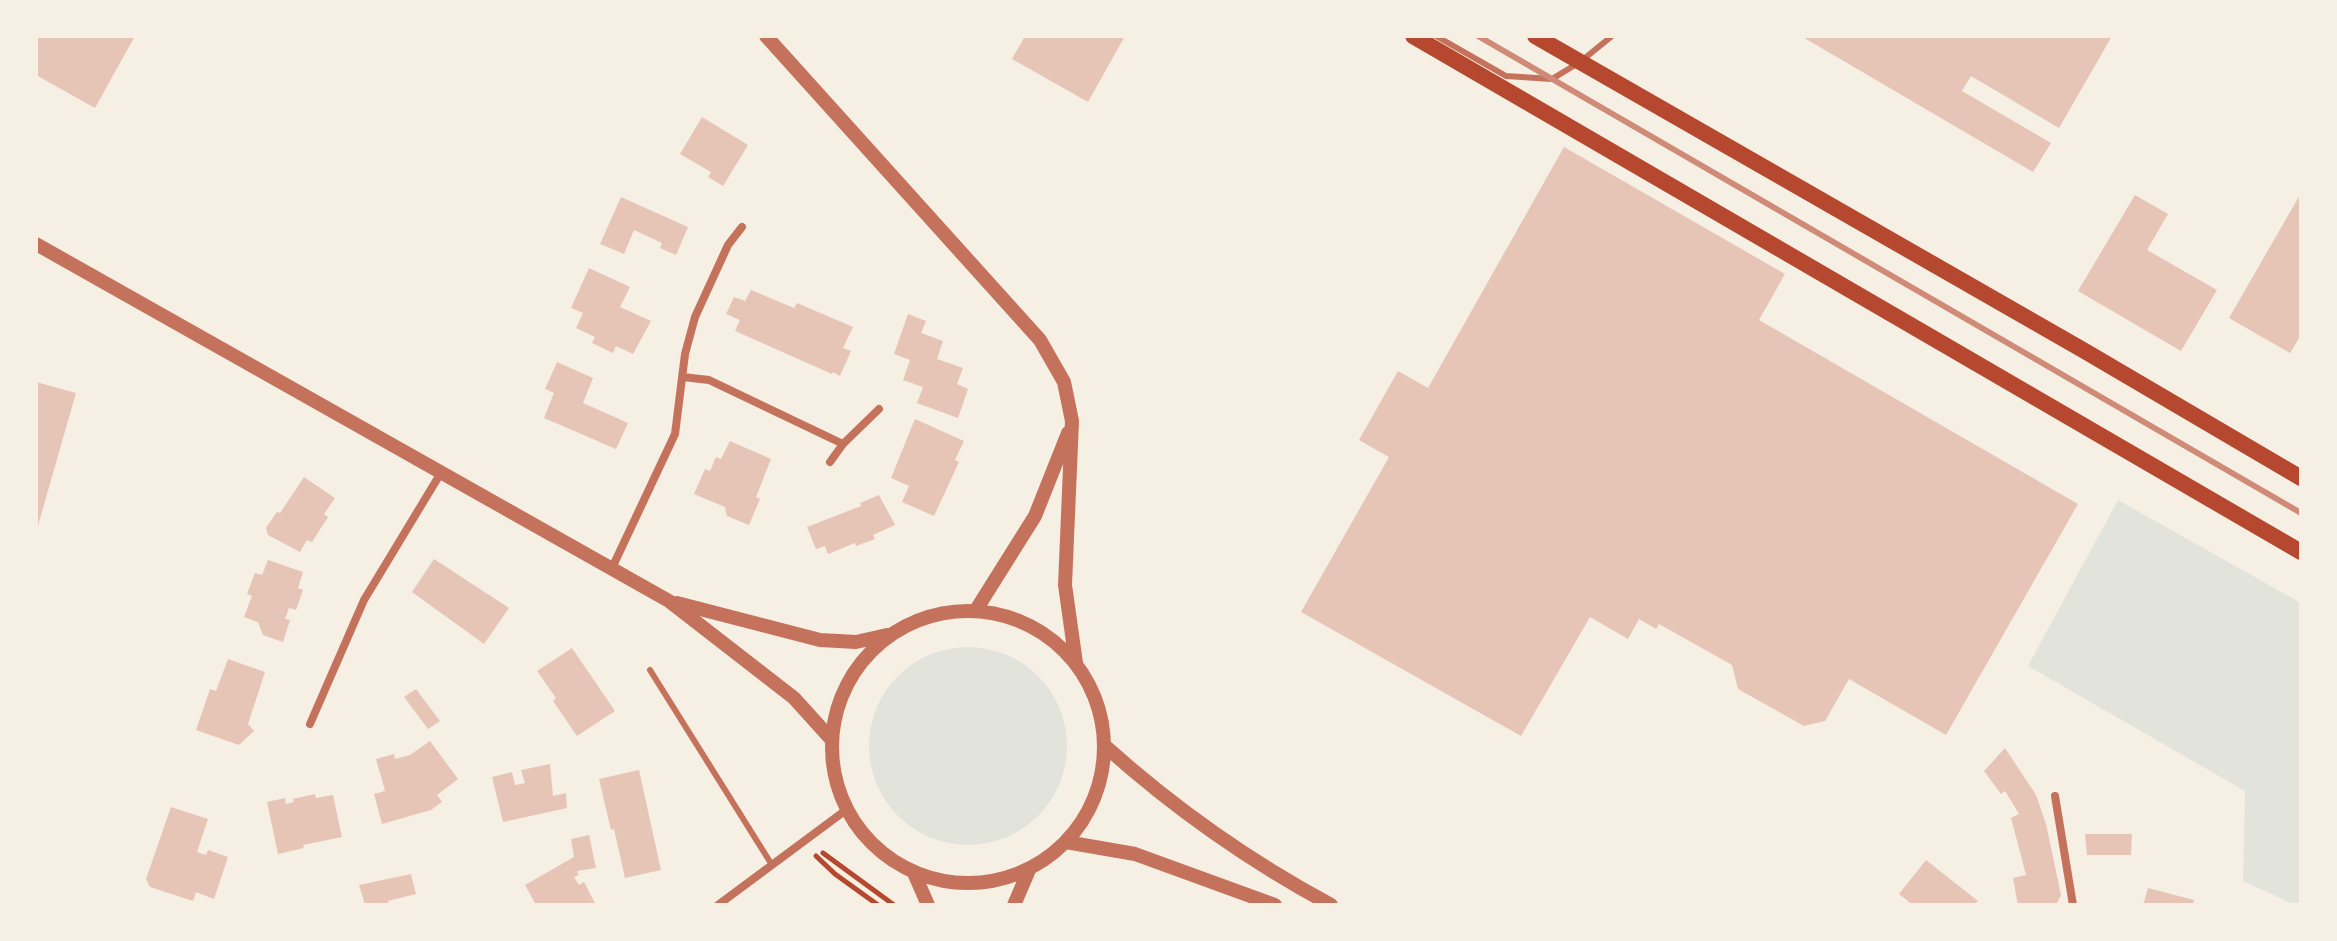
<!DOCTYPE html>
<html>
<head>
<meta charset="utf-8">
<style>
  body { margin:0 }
  #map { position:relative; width:2337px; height:941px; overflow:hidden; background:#f6efe4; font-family:Manrope,sans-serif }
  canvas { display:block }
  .frame { position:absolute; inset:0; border:38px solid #f6efe4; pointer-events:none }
</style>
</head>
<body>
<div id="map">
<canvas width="2337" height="941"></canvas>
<div class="frame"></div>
</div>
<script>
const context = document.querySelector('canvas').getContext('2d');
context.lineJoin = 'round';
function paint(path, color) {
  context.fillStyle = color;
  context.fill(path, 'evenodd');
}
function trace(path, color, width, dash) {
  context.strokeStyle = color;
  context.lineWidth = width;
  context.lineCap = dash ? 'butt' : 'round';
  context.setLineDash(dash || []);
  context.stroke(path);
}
paint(new Path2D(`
  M 2118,500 L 2301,603 L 2301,904 L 2293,904 L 2243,881 L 2245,791 L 2028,666 Z
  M869 746a99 99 0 1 1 198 0a99 99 0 1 1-198 0Z`), '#e2e4dc');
paint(new Path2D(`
  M 36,36 L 135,36 L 95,108 L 36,75 Z
  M 1025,36 L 1125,36 L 1088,102 L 1012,59 Z
  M 1801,36 L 2112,36 L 2059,128 L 1971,76 L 1962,91 L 2051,143 L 2033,172 Z
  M 702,117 L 748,145 L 723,186 L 708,177 L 711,172 L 680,154 Z
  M 1564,147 L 1785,274 L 1759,320 L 2078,504 L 1946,735 L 1849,679 L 1825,721 L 1804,726 L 1738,689 L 1732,665 L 1659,624 L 1656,629 L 1639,619 L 1628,639 L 1590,617 L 1521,736 L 1301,612 L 1389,457 L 1359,440 L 1398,371 L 1428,388 Z
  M 2301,193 L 2301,335 L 2290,353 L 2229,318 Z
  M 2135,195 L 2168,214 L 2147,250 L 2217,290 L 2181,351 L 2078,291 Z
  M 621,197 L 688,227 L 676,255 L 660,248 L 662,243 L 634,230 L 624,254 L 600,244 Z
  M 589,268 L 630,287 L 620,307 L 651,321 L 633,354 L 616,346 L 613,353 L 592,343 L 595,337 L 576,328 L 583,313 L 571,308 Z
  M 751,290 L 794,308 L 797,303 L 853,327 L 843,348 L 851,351 L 840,376 L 833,372 L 832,374 L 735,331 L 740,320 L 726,314 L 734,297 L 745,301 Z
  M 908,314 L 926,321 L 921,333 L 943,341 L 937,359 L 963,368 L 957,384 L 968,389 L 958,418 L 917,403 L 923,387 L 903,380 L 910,360 L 894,354 Z
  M 557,362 L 593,378 L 583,403 L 628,423 L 616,449 L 544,418 L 554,393 L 545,389 Z
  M 36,382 L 76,393 L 37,529 L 36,529 Z
  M 915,419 L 964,441 L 955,460 L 959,462 L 934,516 L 902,502 L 909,486 L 891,478 Z
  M 730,441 L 771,459 L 756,497 L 760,499 L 749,525 L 727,516 L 725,507 L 694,494 L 705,469 L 710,471 L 716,457 L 721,459 Z
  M 304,477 L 335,498 L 324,514 L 328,517 L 312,542 L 307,540 L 300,552 L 268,535 L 266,528 L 277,512 L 280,513 Z
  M 879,495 L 895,525 L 873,535 L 875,539 L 856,546 L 855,543 L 828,554 L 825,546 L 816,549 L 807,527 L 861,506 L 860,503 Z
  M 434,559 L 509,608 L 484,644 L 412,592 Z
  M 268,560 L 303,572 L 298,588 L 303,590 L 296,610 L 289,608 L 285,619 L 290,620 L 283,642 L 263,635 L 258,622 L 244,617 L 252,596 L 247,594 L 255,573 L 262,575 Z
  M 572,648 L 615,711 L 577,736 L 553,701 L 556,698 L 537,671 Z
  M 228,659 L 265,672 L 248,724 L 254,731 L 239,745 L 196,730 L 210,689 L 216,691 Z
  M 416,689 L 440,721 L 428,729 L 404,697 Z
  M 430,741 L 458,779 L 437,795 L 442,802 L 431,810 L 382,824 L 374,794 L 385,791 L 376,759 L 394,754 L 395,759 L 410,755 Z
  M 2005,748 L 2036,795 L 2046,824 L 2061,895 L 2056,905 L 2018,905 L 2013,878 L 2026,875 L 2011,818 L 2019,814 L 2005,791 L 2001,794 L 1984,771 Z
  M 550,764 L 553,796 L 566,793 L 567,808 L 503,822 L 492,777 L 512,772 L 515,785 L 525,783 L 521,770 Z
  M 639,770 L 661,870 L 625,878 L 614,829 L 611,830 L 599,779 Z
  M 315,794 L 316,798 L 333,795 L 342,837 L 303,845 L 304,848 L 278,854 L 267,802 L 285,798 L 286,804 L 294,802 L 293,799 Z
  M 171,807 L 208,819 L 197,852 L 206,855 L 208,850 L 228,857 L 214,899 L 196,892 L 193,901 L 150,887 L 146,879 Z
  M 2085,834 L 2132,834 L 2131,855 L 2087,855 Z
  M 589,835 L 596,868 L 577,871 L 579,875 L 574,877 L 579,885 L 584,882 L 596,905 L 536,905 L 525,885 L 574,857 L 571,839 Z
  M 1926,860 L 1978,901 L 1974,905 L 1913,905 L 1899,894 Z
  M 411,874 L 416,894 L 388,901 L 389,905 L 365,905 L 359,885 Z
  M 2148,888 L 2194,900 L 2193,905 L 2143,905 Z`), '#e6c5b7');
trace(new Path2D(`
  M 823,853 L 894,905
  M 816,856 L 835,874 L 878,905`), '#b5482f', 5);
trace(new Path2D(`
  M 1436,36 L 1506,76 L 1552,79 L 1580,62 L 1612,36
  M 650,670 L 772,865`), '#c5725c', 6);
trace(new Path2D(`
  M 683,377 L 709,380 L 843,444
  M 830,462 L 843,444 L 879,409
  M 612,568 L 675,434 L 685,354 L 695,317 L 728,245 L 742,227
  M 310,724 L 364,600 L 442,471
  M 2055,796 L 2073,905
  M 718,905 L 846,810`), '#c5725c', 8);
trace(new Path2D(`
  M 766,36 L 1040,340 L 1064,382 L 1072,421 L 1065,585 L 1076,663
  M 36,244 L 669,601 L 794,698 L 831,739
  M 677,603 L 820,640 L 856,642 L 887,635
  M 976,610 L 1035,516 L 1068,433
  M832 747a136 136 0 1 1 272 0a136 136 0 1 1-272 0Z
  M 1105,746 C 1173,807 1251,862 1331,905
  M 1066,842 L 1135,854 L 1275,905
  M 914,873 L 928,905
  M 1014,905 L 1029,870`), '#c5725c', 14);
trace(new Path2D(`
  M 1413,36 L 2301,552
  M 1535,36 L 2083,350 L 2301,478`), '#b5482f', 16);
trace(new Path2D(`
  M 1478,36 L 2301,513`), '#cf8b77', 6);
</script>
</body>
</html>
